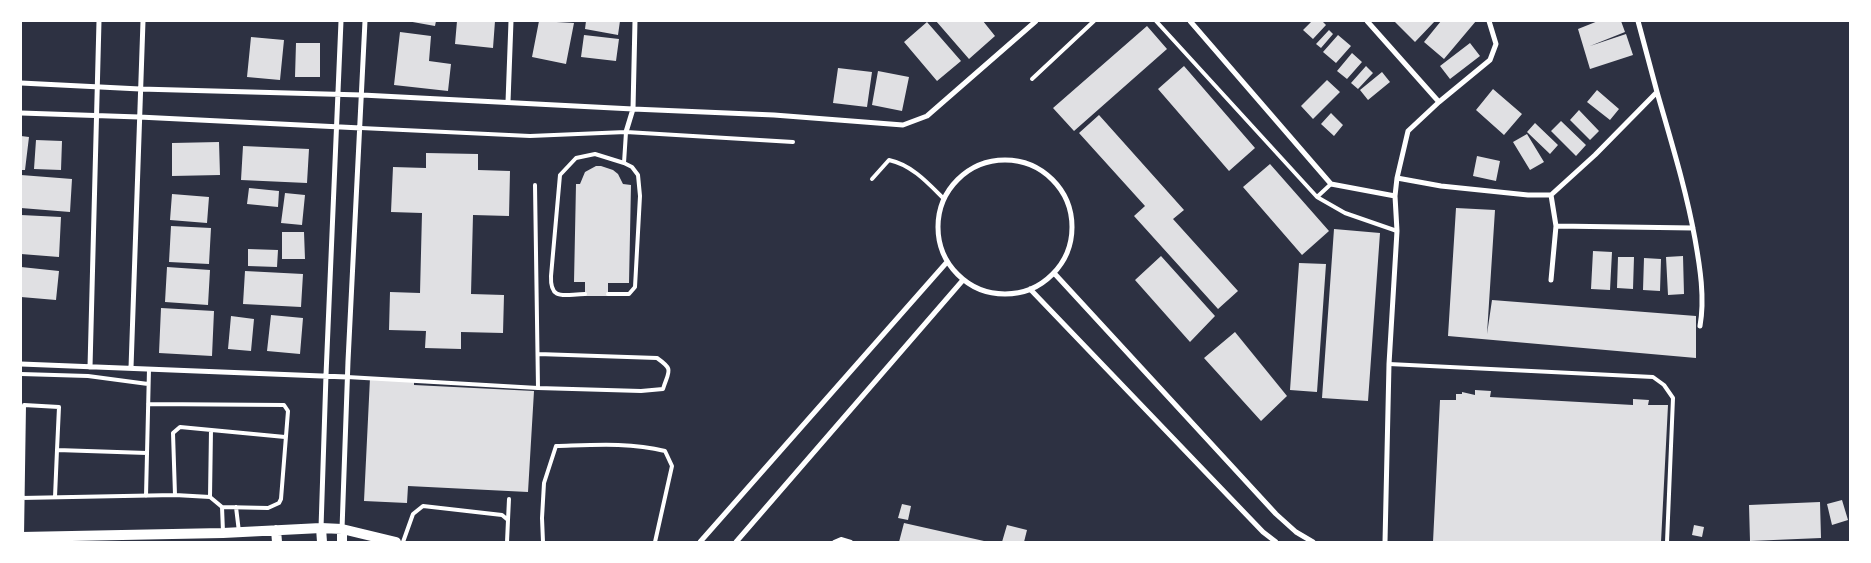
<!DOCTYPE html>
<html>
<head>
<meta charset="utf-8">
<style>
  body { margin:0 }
  #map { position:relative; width:1871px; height:563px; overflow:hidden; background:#2d3142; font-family:"DejaVu Sans",sans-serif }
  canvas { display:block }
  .frame { position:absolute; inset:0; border:22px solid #fff; pointer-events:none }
</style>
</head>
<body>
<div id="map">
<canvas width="1871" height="563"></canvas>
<div class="frame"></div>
</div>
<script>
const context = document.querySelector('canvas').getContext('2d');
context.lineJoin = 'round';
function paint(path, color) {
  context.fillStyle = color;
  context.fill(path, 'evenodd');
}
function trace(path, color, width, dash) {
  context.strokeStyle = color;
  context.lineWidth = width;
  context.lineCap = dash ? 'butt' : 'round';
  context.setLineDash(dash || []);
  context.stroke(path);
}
paint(new Path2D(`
  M 407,21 L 436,21 L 435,26 Z
  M 457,21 L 495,21 L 493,48 L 455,44 Z
  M 539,21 L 574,23 L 566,64 L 532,57 Z
  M 586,21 L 620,21 L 618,35 L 585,29 Z
  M 936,21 L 983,21 L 995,36 L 969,59 Z
  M 1312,21 L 1322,21 L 1326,25 L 1313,39 L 1303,30 Z
  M 1394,21 L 1435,21 L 1415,42 Z
  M 1441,21 L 1476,21 L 1444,59 L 1424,42 Z
  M 1598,21 L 1621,21 L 1625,32 L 1590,46 L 1626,34 L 1633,55 L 1590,69 L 1578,29 Z
  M 927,22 L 961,61 L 937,81 L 904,42 Z
  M 1147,26 L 1167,49 L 1074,131 L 1053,108 Z
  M 1329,30 L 1333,34 L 1321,48 L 1316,44 Z
  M 400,32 L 431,36 L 429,61 L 451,64 L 448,91 L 394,85 Z
  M 584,35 L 619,39 L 616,61 L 581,57 Z
  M 1338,35 L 1351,46 L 1336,63 L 1323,52 Z
  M 251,37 L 284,40 L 280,80 L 247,77 Z
  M 296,43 L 320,43 L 320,77 L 295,77 Z
  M 1470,43 L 1480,56 L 1450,79 L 1440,66 Z
  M 1352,53 L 1362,62 L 1347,79 L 1337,71 Z
  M 1184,66 L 1255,148 L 1229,171 L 1158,89 Z
  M 1366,66 L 1373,73 L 1358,89 L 1351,83 Z
  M 838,68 L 872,72 L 867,107 L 833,103 Z
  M 878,71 L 909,77 L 902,111 L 872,105 Z
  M 1382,72 L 1390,82 L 1368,100 L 1360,90 Z
  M 1327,80 L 1340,92 L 1313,119 L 1301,106 Z
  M 1493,89 L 1522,114 L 1504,135 L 1476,110 Z
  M 1597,90 L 1619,109 L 1610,120 L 1587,102 Z
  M 1579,110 L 1599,131 L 1590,140 L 1570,120 Z
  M 1331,113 L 1343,125 L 1334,136 L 1321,124 Z
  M 1099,115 L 1184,210 L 1173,219 L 1238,291 L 1218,309 L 1134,216 L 1145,206 L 1079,133 Z
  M 1561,121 L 1586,145 L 1576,156 L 1551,131 Z
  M 1535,123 L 1558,145 L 1550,154 L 1527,132 Z
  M 1527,134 L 1544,162 L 1530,170 L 1513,142 Z
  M 21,136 L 29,137 L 25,170 L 21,170 Z
  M 36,140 L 62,141 L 61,170 L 34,169 Z
  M 219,142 L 220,175 L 172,176 L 172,143 Z
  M 243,146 L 309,149 L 307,183 L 241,180 Z
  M 426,153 L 478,154 L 478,170 L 510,171 L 509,216 L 473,215 L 471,294 L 504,295 L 503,333 L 461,332 L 461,349 L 425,348 L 426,331 L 389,330 L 390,292 L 420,293 L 422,213 L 391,212 L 393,167 L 426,168 Z
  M 1477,156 L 1500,161 L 1496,181 L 1473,176 Z
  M 1270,164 L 1329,231 L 1302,255 L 1243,187 Z
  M 596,166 L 601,166 L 613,170 L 618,174 L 623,184 L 631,185 L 629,283 L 608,283 L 608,296 L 585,296 L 585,282 L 574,282 L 576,184 L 580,184 L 585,172 Z
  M 21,175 L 72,179 L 70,212 L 21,208 Z
  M 249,188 L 279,191 L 278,207 L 247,204 Z
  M 285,193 L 305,195 L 302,225 L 281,223 Z
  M 172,194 L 209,197 L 207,223 L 170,220 Z
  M 1456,208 L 1495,210 L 1487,334 L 1492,300 L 1696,316 L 1696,358 L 1448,336 Z
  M 21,215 L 61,217 L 59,257 L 21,254 Z
  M 171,226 L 211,228 L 209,264 L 169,262 Z
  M 1334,229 L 1380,233 L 1368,401 L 1322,398 Z
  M 282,232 L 304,232 L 305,259 L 282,259 Z
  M 248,249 L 278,250 L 277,267 L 248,266 Z
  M 1593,251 L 1612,252 L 1610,290 L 1591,289 Z
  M 1161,256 L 1215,316 L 1190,342 L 1135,280 Z
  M 1683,256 L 1684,294 L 1668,295 L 1666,257 Z
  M 1618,257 L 1634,257 L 1633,289 L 1617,288 Z
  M 1644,258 L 1661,259 L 1660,291 L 1643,290 Z
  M 1299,263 L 1326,264 L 1317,392 L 1290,390 Z
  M 21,267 L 59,271 L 56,300 L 21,297 Z
  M 167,267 L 210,270 L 208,305 L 165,302 Z
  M 245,271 L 303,274 L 301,307 L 243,304 Z
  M 161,308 L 214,311 L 212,356 L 159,353 Z
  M 271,315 L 303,318 L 300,354 L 267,351 Z
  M 231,316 L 254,319 L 251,351 L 228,349 Z
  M 1235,332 L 1287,396 L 1261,421 L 1204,358 Z
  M 370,378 L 414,380 L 414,385 L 534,391 L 528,492 L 408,486 L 407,503 L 364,501 Z
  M 1475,390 L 1491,391 L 1490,397 L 1633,405 L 1633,399 L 1649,400 L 1648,405 L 1668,405 L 1661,542 L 1433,542 L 1440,400 L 1456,400 L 1456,394 L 1462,394 L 1462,392 L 1475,395 Z
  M 1842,500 L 1848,520 L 1832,525 L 1827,504 Z
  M 1820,502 L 1821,538 L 1750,541 L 1749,505 Z
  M 902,504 L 911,506 L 908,520 L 898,518 Z
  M 904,523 L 984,541 L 983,542 L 899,542 Z
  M 1007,525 L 1027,530 L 1024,542 L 1002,542 Z
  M 1694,525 L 1704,527 L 1702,537 L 1692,535 Z`), '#e0e0e3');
trace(new Path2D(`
  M 1156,21 L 1317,197 L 1345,213 L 1397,231
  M 1032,79 L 1094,21
  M 361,128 L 530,136 L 626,132 L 793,142
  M 872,179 L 889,160 C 912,165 928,183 944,199
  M 1317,197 L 1331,184
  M 585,294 C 565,294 550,302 551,276 L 560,175 L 576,158 L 595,154 L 624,163
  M 608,294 L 629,294 L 635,287 L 640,196 L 638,175 L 632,167 L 624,163 L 626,132
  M 1389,364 L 1653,377 L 1664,385 L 1673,398 L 1667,542
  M 21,374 L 88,376 L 148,384
  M 347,377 L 538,388 L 535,185
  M 538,388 L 641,391 L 663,389 C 669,370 674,370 657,358 L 538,354
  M 175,495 L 173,433 L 180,427 L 285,437
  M 146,496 L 149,369
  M 55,497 L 57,450 L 147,453
  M 210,497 L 211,430
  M 21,498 L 175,495 L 210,497 L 222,507 L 268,508 L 279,503 L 281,499 L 288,411 L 284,405 L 148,404
  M 222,507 L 223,532
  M 236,507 L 239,532
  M 508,520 L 509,499
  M 22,536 L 24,405 L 59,407 L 57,450
  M 403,542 L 413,514 L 423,506 L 502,515 L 508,520 L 507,542
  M 543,542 L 542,518 L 544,483 L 556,446 C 592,445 629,442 665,451 L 672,466 L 655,542
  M 834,542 L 841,539 L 851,542`), '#fff', 4);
trace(new Path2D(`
  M 1190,21 L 1331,184 L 1395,196
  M 1367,21 L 1439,102
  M 21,83 L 140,89 L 362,95 L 633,109 L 774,115 L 903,125 L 927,116 L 1036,21
  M 1657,92 C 1671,141 1686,189 1695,239 C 1700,267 1705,298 1700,326
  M 508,102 L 511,21
  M 21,113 L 139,117 L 361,128
  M 626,132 L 633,109 L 635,21
  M938 227a67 67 0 1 1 134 0a67 67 0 1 1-134 0Z
  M 1397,178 L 1441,186 L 1528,195 L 1551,195 L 1595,155 L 1657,92 L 1638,21
  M 1551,195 L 1556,226 L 1551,280
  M 1556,226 L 1693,228
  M 1054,273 L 1276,514 L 1296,532 L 1313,542
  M 1030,289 L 1263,532 L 1276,542
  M 21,364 L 347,377
  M 90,367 L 99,21
  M 131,368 L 143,21
  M 321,528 L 326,375 L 341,21
  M 342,529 L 348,361 L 365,21
  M 700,542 L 947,262
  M 736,542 L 963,280
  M 1385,542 L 1389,364 L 1397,231 L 1395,196 L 1397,178 L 1408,131 L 1439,102 L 1490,60 L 1496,44 L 1489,21`), '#fff', 5);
trace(new Path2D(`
  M 321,528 L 322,542
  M 342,529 L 342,542
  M 276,530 L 277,542
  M 21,537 L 223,533 L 321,528 L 342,529 L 396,542`), '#fff', 10);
</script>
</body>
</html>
